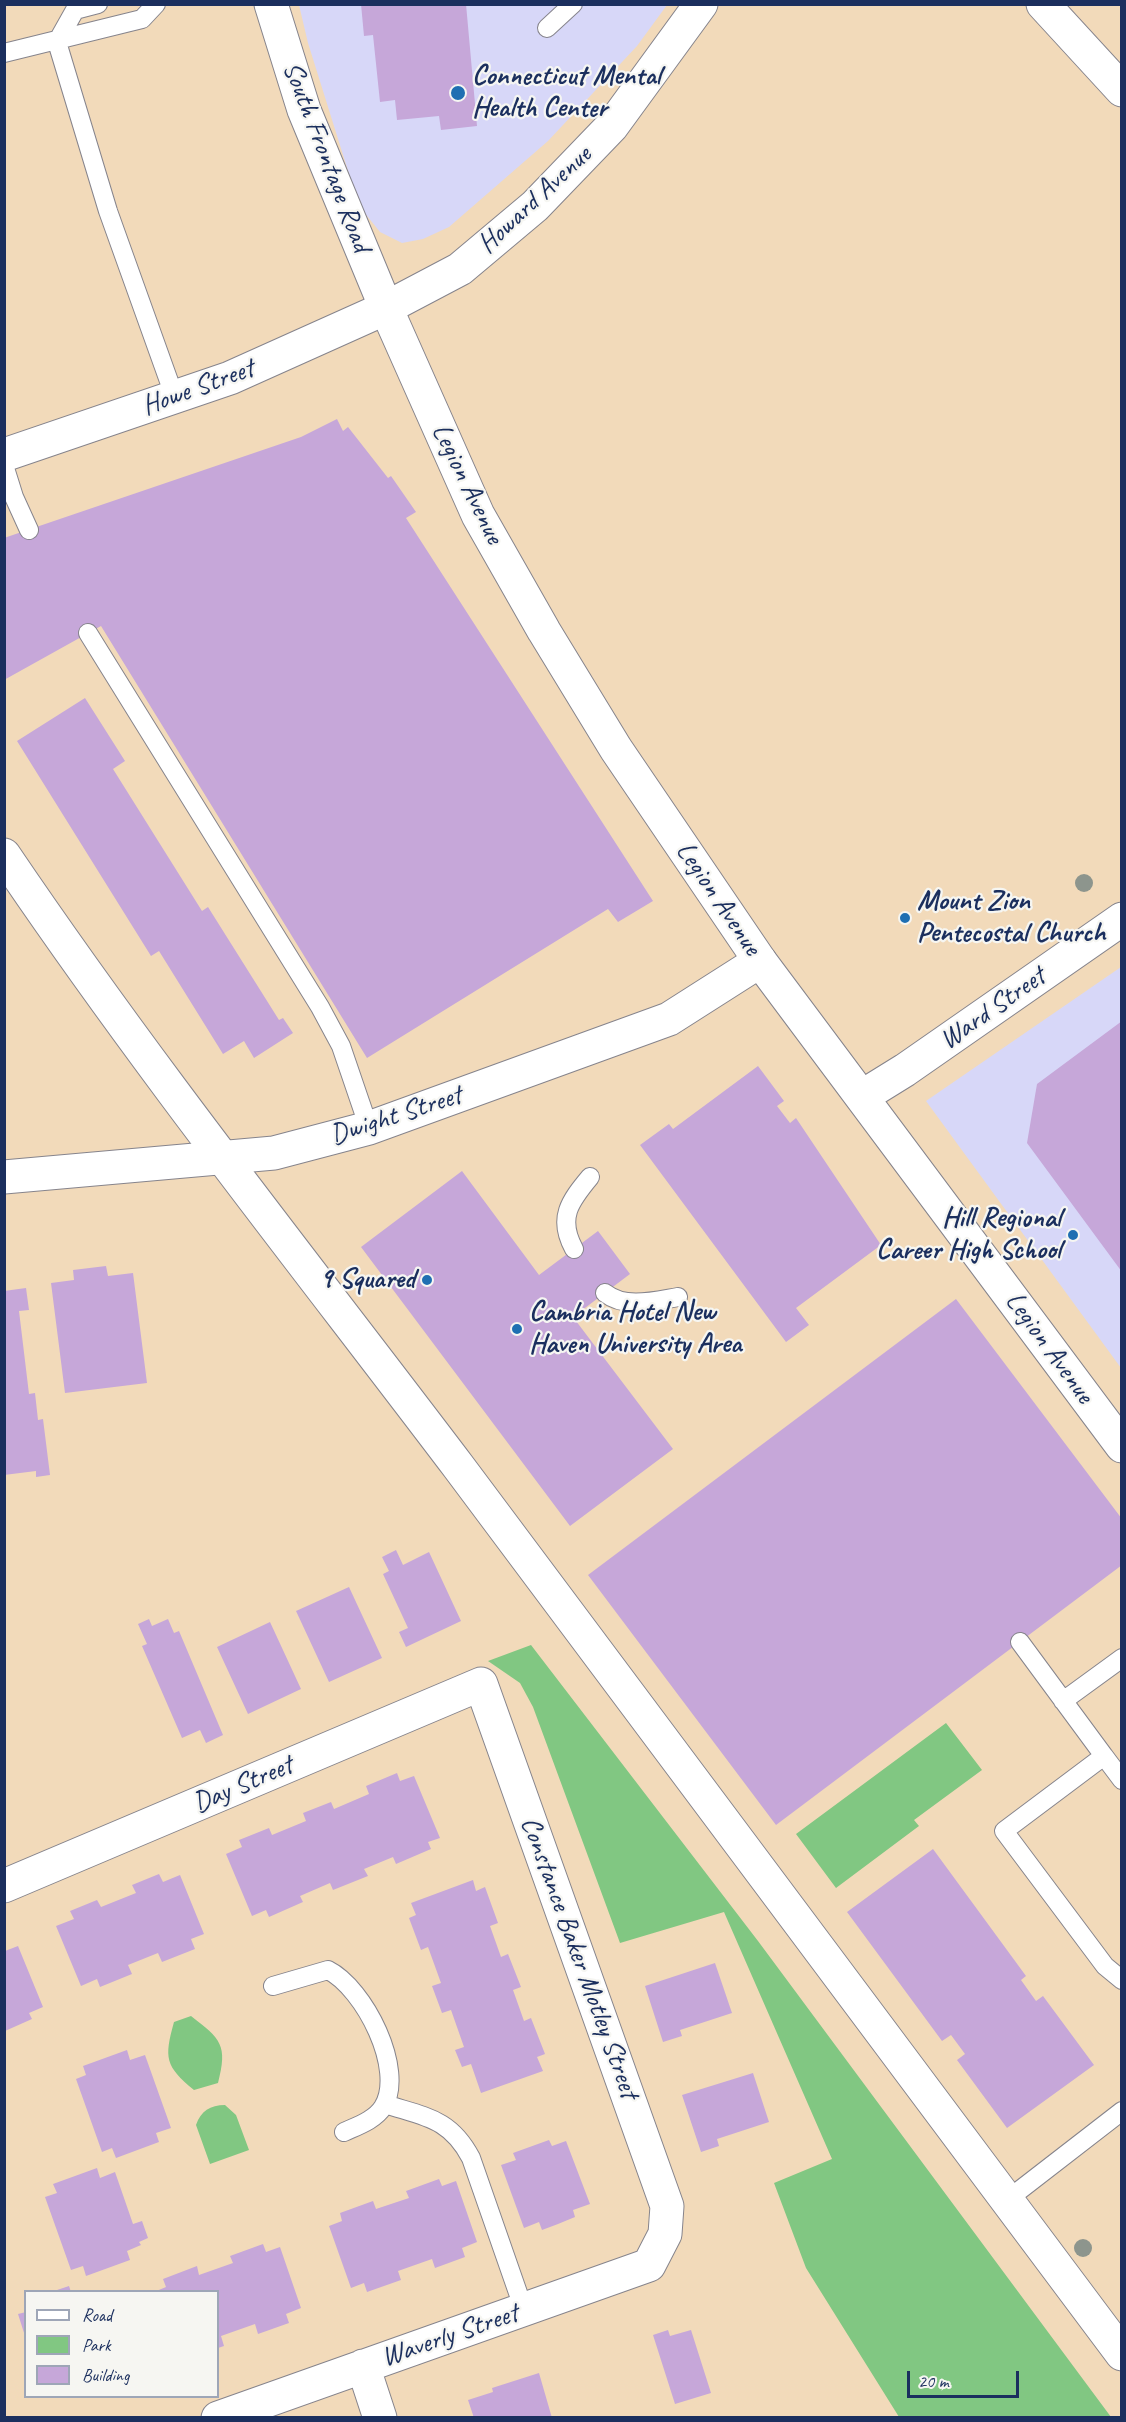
<!DOCTYPE html>
<html>
<head>
<meta charset="utf-8">
<style>
  body { margin:0 }
  #map { position:relative; width:1126px; height:2422px; overflow:hidden; background:#f2daba; font-family:Caveat,sans-serif }
  canvas { display:block }
  .frame { position:absolute; inset:0; border:6px solid #1b2f5e; pointer-events:none }
  .legend { position:absolute; left:24px; top:2290px; width:195px; height:108px; box-sizing:border-box; background:#f6f6f2; border:2px solid #9ea6b7; margin:0; padding:8px 10px; list-style:none; font-size:18px; color:#1b2f5e }
  .legend li { display:flex; align-items:center; gap:12px; height:30px }
  .legend b { width:30px; border:2px solid #9ea6b7 }
  .scale { position:absolute; left:907px; top:2371px; width:112px; height:27px; box-sizing:border-box; border:3px solid #1b2f5e; border-top:0; padding-left:8px; font-size:18px; line-height:21px; white-space:nowrap; color:#1b2f5e; -webkit-text-stroke:4px #f6f6f2; paint-order:stroke }
</style>
</head>
<body>
<div id="map">
<canvas width="1126" height="2422"></canvas>
<div class="frame"></div>
<ul class="legend">
<li><b style="height:8px;background:#fff"></b>Road</li>
<li><b style="height:16px;background:#81c782"></b>Park</li>
<li><b style="height:16px;background:#c6a7d9"></b>Building</li>
</ul>
<div class="scale">20 m</div>
</div>
<script>
const context = document.querySelector('canvas').getContext('2d');
context.lineJoin = 'round';
function paint(path, color) {
  context.fillStyle = color;
  context.fill(path, 'evenodd');
}
function trace(path, color, width, dash) {
  context.strokeStyle = color;
  context.lineWidth = width;
  context.lineCap = dash ? 'butt' : 'round';
  context.setLineDash(dash || []);
  context.stroke(path);
}
function label(font, color, halo, rows, align = 'center') {
  context.font = font + ' Caveat,sans-serif';
  context.lineWidth = 4.5;
  context.setLineDash([]);
  context.textBaseline = 'middle';
  context.strokeStyle = halo;
  context.fillStyle = color;
  for (const [text, x, y, turn = 0] of rows) {
    context.save();
    context.translate(x, y);
    context.rotate((+turn || 0) * Math.PI / 180);
    context.textAlign = isNaN(turn) ? turn : align;
    if (halo) context.strokeText(text, 0, 0);
    context.fillText(text, 0, 0);
    context.restore();
  }
}
paint(new Path2D(`
  M 299,5 L 667,5 L 637,46 L 548,141 L 449,227 L 423,239 L 402,243 L 380,232 L 359,206 L 308,43 Z
  M 1121,967 L 1121,1368 L 926,1101 Z`), '#d7d7f8');
paint(new Path2D(`
  M 531,1645 L 758,1941 L 1111,2417 L 899,2417 L 806,2268 L 774,2183 L 832,2159 L 724,1912 L 620,1943 L 533,1707 L 520,1683 L 488,1661 Z
  M 946,1723 L 982,1770 L 914,1820 L 919,1826 L 836,1888 L 796,1834 Z
  M 191,2016 C 221,2039 228,2045 218,2083 L 194,2090 C 165,2066 164,2058 174,2022 Z
  M 225,2105 L 236,2115 L 249,2150 L 210,2164 L 196,2125 C 201,2111 210,2105 225,2105 Z`), '#81c782');
paint(new Path2D(`
  M 361,4 L 466,4 L 477,126 L 441,130 L 439,116 L 397,120 L 395,100 L 380,102 L 373,35 L 364,36 Z
  M 337,419 L 343,431 L 348,427 L 388,478 L 391,476 L 416,512 L 406,518 L 653,901 L 618,922 L 608,909 L 367,1058 L 101,626 L 4,680 L 4,538 L 301,437 Z
  M 85,698 L 125,761 L 113,769 L 202,911 L 208,907 L 279,1020 L 283,1018 L 293,1033 L 254,1058 L 244,1041 L 223,1054 L 159,951 L 151,956 L 17,741 Z
  M 1122,1021 L 1122,1272 L 1027,1143 L 1037,1084 Z
  M 758,1066 L 784,1101 L 777,1106 L 790,1123 L 796,1118 L 881,1245 L 796,1308 L 809,1325 L 786,1342 L 640,1145 L 669,1124 L 673,1129 Z
  M 462,1171 L 539,1275 L 598,1231 L 630,1274 L 573,1317 L 673,1449 L 570,1526 L 361,1247 Z
  M 106,1266 L 108,1276 L 133,1273 L 147,1383 L 65,1393 L 51,1283 L 74,1280 L 73,1270 Z
  M 26,1288 L 29,1310 L 19,1311 L 29,1394 L 35,1393 L 38,1420 L 43,1419 L 50,1475 L 36,1477 L 36,1471 L 4,1475 L 4,1291 Z
  M 956,1299 L 1122,1519 L 1122,1565 L 776,1825 L 588,1575 Z
  M 396,1550 L 403,1565 L 429,1552 L 461,1621 L 406,1647 L 399,1632 L 408,1628 L 383,1574 L 389,1571 L 382,1557 Z
  M 349,1587 L 382,1658 L 329,1682 L 296,1611 Z
  M 149,1619 L 152,1626 L 168,1619 L 174,1633 L 179,1631 L 223,1735 L 206,1743 L 200,1730 L 182,1738 L 142,1646 L 147,1644 L 138,1624 Z
  M 270,1622 L 301,1689 L 248,1714 L 217,1647 Z
  M 397,1773 L 400,1781 L 414,1776 L 440,1838 L 428,1842 L 431,1849 L 396,1864 L 393,1857 L 364,1869 L 368,1876 L 333,1890 L 330,1883 L 300,1896 L 303,1902 L 269,1917 L 266,1910 L 252,1916 L 226,1854 L 242,1847 L 239,1840 L 269,1828 L 272,1835 L 306,1821 L 303,1813 L 331,1802 L 334,1809 L 369,1794 L 366,1786 Z
  M 933,1849 L 1026,1976 L 1021,1980 L 1036,2001 L 1043,1996 L 1094,2065 L 1007,2128 L 957,2060 L 965,2054 L 951,2035 L 942,2041 L 847,1912 Z
  M 159,1874 L 163,1882 L 180,1875 L 204,1934 L 191,1939 L 195,1949 L 162,1962 L 158,1953 L 128,1965 L 132,1974 L 100,1987 L 97,1979 L 81,1986 L 56,1926 L 74,1919 L 70,1911 L 97,1900 L 101,1907 L 136,1893 L 132,1885 Z
  M 473,1880 L 476,1891 L 485,1887 L 498,1923 L 490,1926 L 501,1957 L 508,1954 L 521,1987 L 513,1990 L 524,2021 L 531,2018 L 545,2054 L 537,2057 L 543,2071 L 481,2093 L 471,2064 L 462,2067 L 455,2050 L 464,2047 L 451,2010 L 442,2013 L 432,1986 L 441,1983 L 428,1947 L 421,1950 L 409,1918 L 416,1915 L 411,1903 Z
  M 18,1946 L 43,2007 L 29,2013 L 32,2019 L 5,2031 L 5,1951 Z
  M 715,1963 L 732,2013 L 680,2030 L 682,2036 L 663,2042 L 645,1986 Z
  M 127,2050 L 130,2060 L 145,2055 L 171,2128 L 156,2133 L 159,2142 L 116,2158 L 112,2148 L 102,2152 L 76,2079 L 86,2075 L 83,2066 Z
  M 753,2073 L 769,2122 L 717,2139 L 719,2146 L 701,2152 L 682,2095 Z
  M 549,2140 L 552,2146 L 566,2141 L 590,2204 L 573,2210 L 575,2217 L 558,2224 L 542,2230 L 539,2222 L 524,2228 L 501,2165 L 516,2160 L 513,2153 Z
  M 97,2168 L 100,2178 L 115,2172 L 133,2224 L 142,2221 L 148,2238 L 139,2242 L 141,2245 L 127,2251 L 130,2260 L 86,2276 L 83,2266 L 71,2270 L 45,2197 L 57,2193 L 53,2184 Z
  M 439,2179 L 442,2186 L 456,2181 L 477,2242 L 462,2248 L 465,2257 L 435,2268 L 432,2259 L 398,2271 L 401,2280 L 367,2292 L 364,2283 L 351,2288 L 329,2226 L 342,2221 L 340,2213 L 373,2201 L 376,2209 L 409,2198 L 406,2191 Z
  M 263,2244 L 266,2252 L 280,2247 L 301,2308 L 286,2314 L 289,2323 L 258,2334 L 255,2324 L 221,2336 L 224,2346 L 218,2348 L 218,2292 L 154,2292 L 166,2287 L 163,2279 L 197,2266 L 199,2275 L 233,2263 L 230,2256 Z
  M 69,2286 L 71,2292 L 54,2292 L 54,2291 Z
  M 26,2312 L 26,2336 L 25,2336 L 18,2314 Z
  M 668,2330 L 670,2336 L 691,2330 L 711,2393 L 675,2404 L 653,2335 Z
  M 539,2373 L 552,2418 L 474,2418 L 468,2400 L 493,2392 L 492,2388 Z`), '#c6a7d9');
const lane = new Path2D(`
  M 98,4 L 75,10 L 57,42 L 108,211 L 175,398
  M 547,28 L 573,4
  M 4,53 L 142,19 L 156,4
  M 4,465 L 14,497 L 29,530
  M 88,633 L 320,1007 L 341,1046 L 369,1128
  M 574,1249 C 557,1218 570,1201 590,1177
  M 605,1293 C 625,1309 654,1301 678,1297
  M 1020,1642 L 1104,1756
  M 1063,1701 L 1122,1658
  M 1122,1780 L 1104,1756 L 1004,1831 L 1105,1966 L 1122,1980
  M 273,1986 L 328,1970 C 364,1988 406,2070 383,2107 C 375,2120 357,2126 344,2132
  M 385,2104 C 425,2117 450,2118 471,2158 L 524,2310
  M 1007,2200 L 1122,2111`);
const street = new Path2D(`
  M 1043,4 L 1122,90
  M 863,1096 L 905,1070 L 1122,919
  M 4,1886 L 481,1684 L 667,2206 L 665,2234 L 649,2265 L 218,2418
  M 363,2366 L 380,2418`);
const secondary = new Path2D(`
  M 4,455 L 230,378 L 386,308 L 460,269 L 535,206 L 612,126 L 701,4
  M 4,1177 L 274,1153 L 369,1128 L 669,1019 L 760,961`);
const highway = new Path2D(`
  M 271,4 L 304,110 L 386,308 L 478,515 L 544,631 L 616,749 L 760,961 L 1122,1446
  M 4,855 C 146,1065 305,1264 458,1466 C 680,1761 901,2057 1122,2354`);
trace(lane, '#86848c', 20);
trace(street, '#86848c', 35);
trace(secondary, '#86848c', 35);
trace(highway, '#86848c', 35);
trace(lane, '#fff', 18);
trace(street, '#fff', 33);
trace(secondary, '#fff', 33);
trace(highway, '#fff', 33);
context.fillStyle = '#8d958d';
for (const [x, y] of [
  [1084,883],
  [1083,2248]
]) {
  context.beginPath();
  context.arc(x, y, 9, 0, 2 * Math.PI);
  context.fill();
}
for (const [x, y, r, color] of [
  [458,93,8,"#1f6fb2"],
  [905,918,6,"#1f6fb2"],
  [1073,1235,6,"#1f6fb2"],
  [427,1280,6,"#1f6fb2"],
  [517,1329,6,"#1f6fb2"]
]) {
  const dot = new Path2D();
  dot.arc(x, y, r, 0, 2 * Math.PI);
  context.fillStyle = color;
  context.fill(dot);
  trace(dot, '#f6f6f2', 2);
}
label('bold 28px', '#1b2f5e', '#f6f6f2', [
  ["Connecticut Mental",472,77],
  ["Health Center",472,109],
  ["Mount Zion",917,902],
  ["Pentecostal Church",917,934],
  ["Hill Regional",1061,1219,"right"],
  ["Career High School",1061,1251,"right"],
  ["9 Squared",415,1280,"right"],
  ["Cambria Hotel New",529,1313],
  ["Haven University Area",529,1345]
], 'left');
label('28px', '#1b2f5e', '#f6f6f2', [
  ["South Frontage Road",326,157,69],
  ["Howard Avenue",535,200,-43],
  ["Howe Street",198,388,-20],
  ["Legion Avenue",467,484,64],
  ["Legion Avenue",718,899,56],
  ["Ward Street",993,1009,-35],
  ["Dwight Street",396,1116,-18],
  ["Legion Avenue",1049,1348,54],
  ["Day Street",243,1785,-23],
  ["Constance Baker Motley Street",579,1958,70],
  ["Waverly Street",450,2336,-19]
]);
</script>
</body>
</html>
